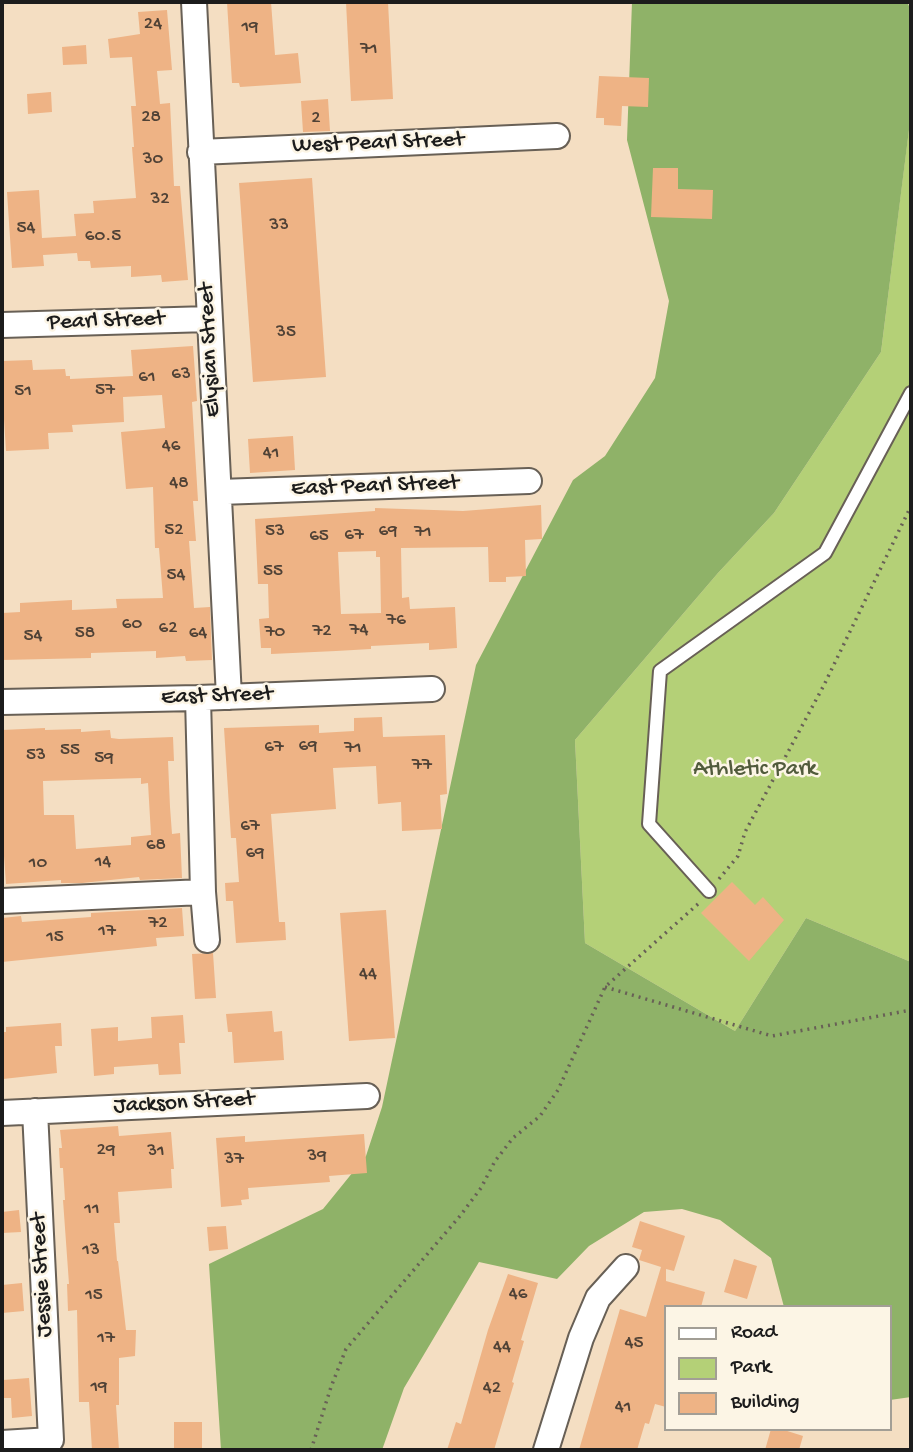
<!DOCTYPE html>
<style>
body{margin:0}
#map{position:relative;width:913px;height:1452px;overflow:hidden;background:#f4dec2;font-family:"Gochi Hand",sans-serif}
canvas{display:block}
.frame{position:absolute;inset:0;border:4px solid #1c1c1c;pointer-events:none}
.legend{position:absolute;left:664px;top:1305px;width:228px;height:126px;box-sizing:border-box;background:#fcf5e5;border:2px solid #a29e95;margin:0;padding:9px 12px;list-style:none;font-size:21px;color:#1c1c1c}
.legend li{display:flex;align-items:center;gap:14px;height:35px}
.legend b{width:35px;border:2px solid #a29e95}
</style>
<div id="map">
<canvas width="913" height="1452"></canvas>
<div class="frame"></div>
<ul class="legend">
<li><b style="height:9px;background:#fff"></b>Road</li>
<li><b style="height:19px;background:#b4d077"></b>Park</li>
<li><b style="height:19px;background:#eeb385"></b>Building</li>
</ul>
</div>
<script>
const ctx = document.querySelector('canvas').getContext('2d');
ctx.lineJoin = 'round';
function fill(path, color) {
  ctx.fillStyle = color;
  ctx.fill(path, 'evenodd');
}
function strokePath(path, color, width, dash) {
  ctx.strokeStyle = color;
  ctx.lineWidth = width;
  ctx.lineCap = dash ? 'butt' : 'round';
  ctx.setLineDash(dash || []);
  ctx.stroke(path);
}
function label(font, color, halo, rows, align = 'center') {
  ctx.font = font + ' "Gochi Hand",sans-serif';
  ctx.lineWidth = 5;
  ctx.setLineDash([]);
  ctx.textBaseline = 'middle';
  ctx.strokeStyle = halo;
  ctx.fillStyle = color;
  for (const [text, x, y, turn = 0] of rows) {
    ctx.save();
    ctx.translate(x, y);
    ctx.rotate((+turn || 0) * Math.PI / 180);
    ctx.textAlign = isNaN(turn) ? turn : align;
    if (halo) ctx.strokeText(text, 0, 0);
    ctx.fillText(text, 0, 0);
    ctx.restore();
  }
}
const green = new Path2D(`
 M911,113V962L806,918L735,1031L585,943L575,740L718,573L774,513L881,352Z`);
const forest = new Path2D(`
 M632,2H907L911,10V114L881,352L774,513L718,573L575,740L585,943L735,1031L806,918L911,962V1397L890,1400V1307H784L771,1258L720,1220L682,1209L644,1212L589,1246L557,1279L479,1262L404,1388L382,1450H221L209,1264L323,1209L366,1156L382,1107L476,665L573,480L605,456L655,378L669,301L627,140Z`);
const building = new Path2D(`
 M227,2H271L275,55L298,53L301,83L240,87L239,83H232Z
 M346,2H388L393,99L351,101Z
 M167,10L172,70L157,71L160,104L170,103L174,186H180L188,280L162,282L161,275L131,277V266L91,268L90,261H78L77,253L43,255L44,266L12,268L7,192L39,190L42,238L76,236L74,214L94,213L93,201L136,198L132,147H134L131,106H136L132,57L110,58L108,39L140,34L138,12Z
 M86,45L87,64L63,65L62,47Z
 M599,76L649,78L648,107L622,106L621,126L604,125V118H596Z
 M51,92L52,112L28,114L27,94Z
 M328,99L330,131L303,132L301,101Z
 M653,168H678V189L713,190L712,219L651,217Z
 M312,178L326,377L253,382L239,183Z
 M193,346L197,401L192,402L198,501H193L196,541H189L194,608L210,607L212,660L186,661L185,656L156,658V651L91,653V658L2,660V613L20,612V603L72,600V610L117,608L116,599L163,598L159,548H155L153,487L126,489L121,432L165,428L162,395L123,397L124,422L72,425L73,432L48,433L49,449L6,451L4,419H2V361L32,360L33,370L65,369L66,376H70V379L133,376L131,350Z
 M293,436L295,470L250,473L248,439Z
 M541,505L542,539L525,540L526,576L506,577V582H489L488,547L401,548L402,598L409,597L410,609L455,607L457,648L429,650V643L371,646V649L336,651L271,654V648H261L259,619L269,618L268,584H258L255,519L375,511V508L463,511ZM376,551V557H380L381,613L341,614L338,552Z
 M382,717L383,737L445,735L447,794L440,795L442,829L402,831L401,802L378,804L376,766L333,768L336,809L271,814L279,922H285L286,940L236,943L233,901H226L225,883L239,882L236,838H231L224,728L319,725V733L354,731V718Z
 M45,728V730L81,729V732L110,730L111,738L119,739L173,737L174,761H168L170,807L172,834L180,833L182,878L140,880L139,877L82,883H61V880L6,884L4,856H2V730ZM141,778V784L148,783L151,835L131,837V845L76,849L74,815H44L43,781Z
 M732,882L755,905L763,897L784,920L749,961L701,913Z
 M182,908L184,936L156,938L157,946L2,962V918L21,916L22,922L91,917V913Z
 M386,910L395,1038L349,1041L340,913Z
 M213,953L216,998L195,999L192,954Z
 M272,1011L274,1032L282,1031L284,1060L234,1063L232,1032H228L226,1014Z
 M183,1015L185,1043H179L181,1074L159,1075L158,1064L114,1067V1074L94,1076L91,1029L118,1027V1041L152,1038L151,1017Z
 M61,1023L62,1046H55L57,1073L3,1079L2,1032H6V1027Z
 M118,1126L119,1136L171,1132L174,1169H171L172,1188L118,1192L120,1223H114L117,1261H118L126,1330H136L135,1356L119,1358V1405H116L119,1450H92L89,1402H79L77,1310L68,1311L67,1284H69L63,1200H65L63,1168H60L59,1148H62L60,1130Z
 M364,1134L367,1173L329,1176L330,1182L248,1188L249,1199L241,1200L242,1205L221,1207L216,1138L245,1136V1142Z
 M19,1210L21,1232L2,1233V1212Z
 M640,1221L685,1236L674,1271L666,1269V1281L705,1292L701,1307H666V1407L655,1404L649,1424L645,1423L637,1450H579L620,1309L646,1317L661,1267L639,1260L642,1250L632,1247Z
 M226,1226L228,1249L209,1251L207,1227Z
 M734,1259L757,1266L747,1299L724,1292Z
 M508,1274L538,1283L521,1340L524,1341L512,1382L514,1383L494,1450H447L456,1422L461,1424L488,1330Z
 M22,1283L24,1311L2,1313V1285Z
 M29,1378L32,1416L12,1418L11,1398H4L3,1380Z
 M174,1422H202V1450H174Z
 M771,1429H781L803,1436L799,1450H765Z`);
const path = new Path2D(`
 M719,879L738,856L745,832L824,685L911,506
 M605,987L772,1036L911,1010
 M311,1450L331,1387L346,1349L460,1216L481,1188L495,1161L513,1138L540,1116L558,1090L605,987L698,904`);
const service = new Path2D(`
 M709,891L649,824L660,671L825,553L911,393`);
const minor = new Path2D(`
 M194,2L229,697
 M200,152L557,136
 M2,325L209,319
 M220,492L529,481
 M198,698L203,892L207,940
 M2,702L198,698L432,689
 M2,901L203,892
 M2,1113L367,1096
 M2,1443L51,1440L35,1111
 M546,1450L581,1338L598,1298L626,1267`);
const numberNames = [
 ["24",153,25],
 ["19",250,28],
 ["71",369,50],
 ["28",151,118],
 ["2",316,119],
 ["30",153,160],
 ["32",160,200],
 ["33",279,226],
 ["54",26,229],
 ["60.5",103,237],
 ["35",286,333],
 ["63",181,375],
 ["61",147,378],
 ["57",105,391],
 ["51",23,392],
 ["46",171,447],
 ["41",271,454],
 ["48",179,484],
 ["52",174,531],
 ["53",275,532],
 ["69",388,532],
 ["71",423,533],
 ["67",354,536],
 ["65",319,537],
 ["55",273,572],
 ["54",176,576],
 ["76",396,621],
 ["60",132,625],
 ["62",168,629],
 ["74",359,631],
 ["72",322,632],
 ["70",275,633],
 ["58",85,634],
 ["64",198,634],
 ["54",33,637],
 ["69",308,747],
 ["67",274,748],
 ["71",353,749],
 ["55",70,751],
 ["53",36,756],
 ["59",104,759],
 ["77",422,766],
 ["67",250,827],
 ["68",156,846],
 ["69",255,854],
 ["14",103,863],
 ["10",38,864],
 ["72",158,924],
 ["17",107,932],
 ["15",55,938],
 ["44",368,975],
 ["29",106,1151],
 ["31",156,1152],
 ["39",317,1157],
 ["37",234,1160],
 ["11",92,1210],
 ["13",91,1251],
 ["46",518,1295],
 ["15",94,1296],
 ["17",106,1339],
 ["45",634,1344],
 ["44",502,1348],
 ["19",99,1388],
 ["42",492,1389],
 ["41",623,1408]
];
const streetNames = [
 ["West Pearl Street",378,144,-2],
 ["Pearl Street",106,322,-2],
 ["Elysian Street",211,350,-93],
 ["East Pearl Street",375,487,-2],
 ["East Street",217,697,-2],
 ["Jackson Street",184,1104,-3],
 ["Jessie Street",43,1275,-93]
];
const parkNames = [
 ["Athletic Park",755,770]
];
fill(green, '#b4d077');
fill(forest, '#8fb268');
fill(building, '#eeb385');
strokePath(service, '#686056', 16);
strokePath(minor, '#686056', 28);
strokePath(path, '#686056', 3.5, [2, 5]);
strokePath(service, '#fff', 12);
strokePath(minor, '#fff', 24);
label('19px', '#504236', null, numberNames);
label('23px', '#1c1c1c', '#fcf5e5', streetNames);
label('23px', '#515b3c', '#fcf5e5', parkNames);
</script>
